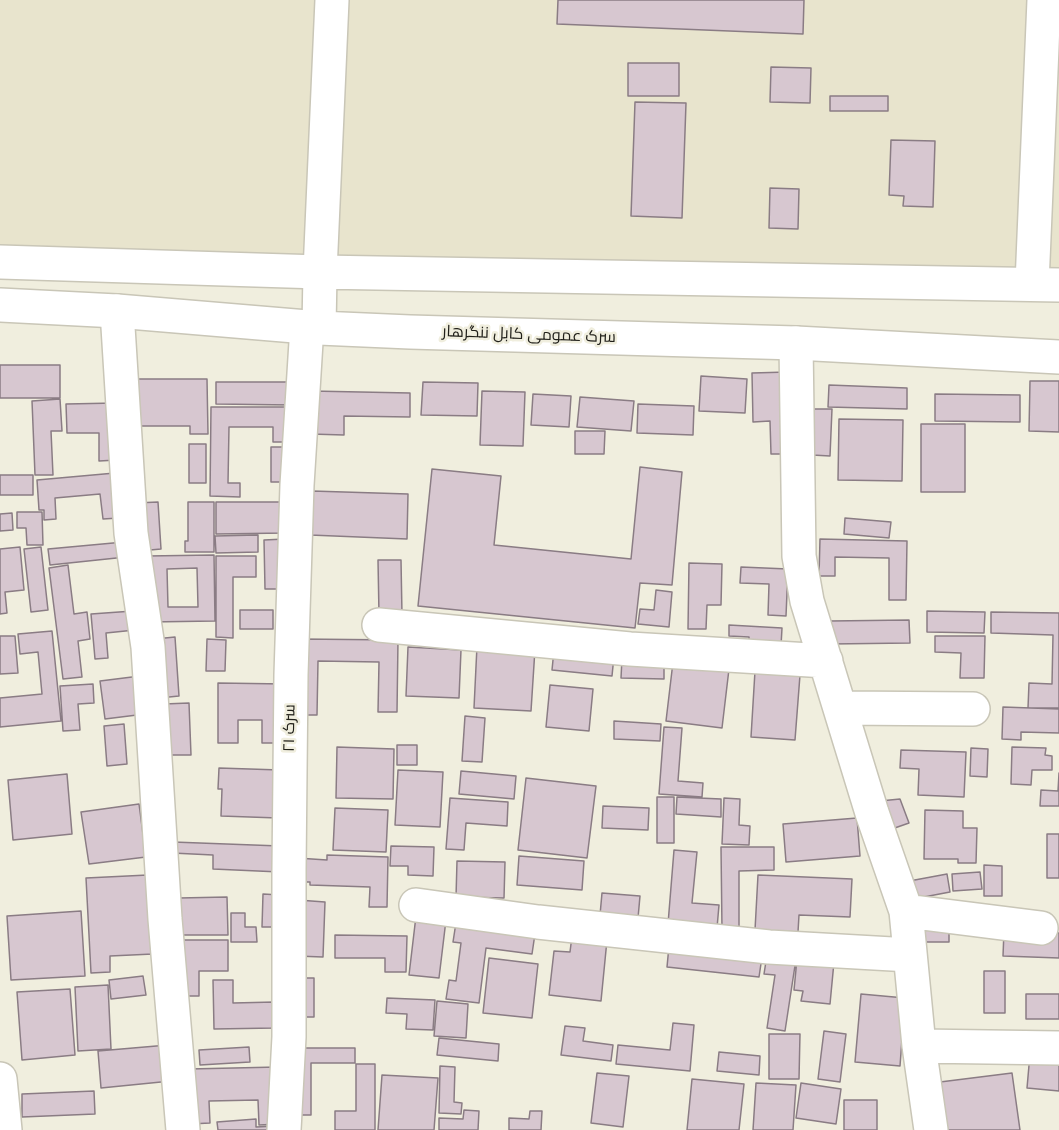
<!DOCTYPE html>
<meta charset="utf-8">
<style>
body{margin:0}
canvas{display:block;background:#f0eede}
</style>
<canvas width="1059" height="1130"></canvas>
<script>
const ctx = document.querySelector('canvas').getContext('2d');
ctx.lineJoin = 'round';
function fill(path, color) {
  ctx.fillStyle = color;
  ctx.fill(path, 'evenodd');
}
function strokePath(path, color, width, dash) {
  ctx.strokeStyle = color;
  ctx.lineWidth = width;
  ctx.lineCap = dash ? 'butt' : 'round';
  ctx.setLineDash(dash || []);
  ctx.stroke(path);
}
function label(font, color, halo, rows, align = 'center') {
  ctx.font = font + ' "Varela Round",Cairo,sans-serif';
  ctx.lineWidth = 5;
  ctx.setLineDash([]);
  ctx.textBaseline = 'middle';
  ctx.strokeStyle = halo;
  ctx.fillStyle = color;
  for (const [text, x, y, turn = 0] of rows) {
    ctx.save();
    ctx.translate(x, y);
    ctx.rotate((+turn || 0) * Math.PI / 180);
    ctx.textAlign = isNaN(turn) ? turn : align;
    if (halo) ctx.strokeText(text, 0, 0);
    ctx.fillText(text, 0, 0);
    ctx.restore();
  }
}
const built = new Path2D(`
 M0,0H1059V285L0,262Z`);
const building = new Path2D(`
 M558,0H804L803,34L557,24Z
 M628,63H679V96H628Z
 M771,67L811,68L810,103L770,102Z
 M830,96H888V111H830Z
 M635,102L686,103L682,218L631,216Z
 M891,140L935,141L933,207L903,206L904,196L889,195Z
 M770,188L799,189L798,229L769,228Z
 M0,365H60V398H0Z
 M788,372L789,454H771L770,421L753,422L752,373Z
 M701,376L747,379L745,413L699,411Z
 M132,379H207L208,434H190V426H132Z
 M1030,381H1059V432L1029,431Z
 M216,382H293L292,405L216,404Z
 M423,382L478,383L477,416L421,415Z
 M829,385L907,388V409L828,407Z
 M311,391L410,393V417L344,416V435L310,434Z
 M482,391L525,392L523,446L480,445Z
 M533,394L571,396L569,427L531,425Z
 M935,394L1020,395V422L935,421Z
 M580,397L634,401L631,431L577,427Z
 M60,399L62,431H51L53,475H35L32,401Z
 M116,403L117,460L99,461V433H67L66,404Z
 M638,404L694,406L693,435L637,433Z
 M211,407H290V442H273V427H229L228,483H240V497L210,496Z
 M813,409H832L830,456L812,455Z
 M839,419L903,420L902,481L838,480Z
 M921,424H965V492H921Z
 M575,431H605L604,454H575Z
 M189,444H206V483H189Z
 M271,447H290V482H271Z
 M640,467L682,472L672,585L640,583L635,628L418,606L432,469L501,476L494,545L631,559Z
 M115,473L119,518L103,519L100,494L55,498L56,519L44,520V510H39L37,480Z
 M0,475H33V495H0Z
 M312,491L408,494L407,539L310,535Z
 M158,502L161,549L139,551L136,503Z
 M188,502H214V552H185V541H188Z
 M216,502H284L285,533L216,534Z
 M17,512H42L43,545H27L26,528H17Z
 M12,513L13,530L0,531V514Z
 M845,518L891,522L889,538L844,534Z
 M258,535V552L216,553L215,536Z
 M285,539L286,589H265L264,540Z
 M820,539L907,541L906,600H889V558L835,557V576H819Z
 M124,542L126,557L50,565L48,549Z
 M20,547L24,590L5,592L7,613L0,614V549Z
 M41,547L48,610L31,612L24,549Z
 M214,555L215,621L149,622L147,556ZM197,568L198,607H168L167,569Z
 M216,556H256V577H233V638L216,637Z
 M378,560H401L402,615H379Z
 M689,563L722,564L721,605H707L706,629H688Z
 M68,565L74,614L87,612L90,639L78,641L82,677L63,679L49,568Z
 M741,567L788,569L786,616L768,615L769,584L740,583Z
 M656,590L672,592L669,627L638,624L640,609L654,610Z
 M240,610H273V629H240Z
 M133,611L135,630L106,633L108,658L95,659L91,614Z
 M927,611L985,612L984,633L927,632Z
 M991,612L1059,613V708H1028L1029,683L1052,684L1053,635L991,633Z
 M909,620L910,643L830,644V621Z
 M729,625L782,628L781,646L749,645V637L729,636Z
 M52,631L61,721L0,727V698L42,694L38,652L20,654L18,634Z
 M0,636H15L18,673L0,674Z
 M935,636H985L984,678H960L961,653L935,652Z
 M175,637L179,696L159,698L155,639Z
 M207,639L226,640L225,671H206Z
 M300,639L398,640L397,712H378L379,662L318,661L317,715H299Z
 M477,646L535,649L531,711L474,708Z
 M408,647L461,650L459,698L406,696Z
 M554,650L614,656L612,676L552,670Z
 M622,658L664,660V679L621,678Z
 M673,662L729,669L722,728L666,721Z
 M755,671L800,675L795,740L751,737Z
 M140,676L145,714L105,719L100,681Z
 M218,683L285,684V743H262V720H238V743H218Z
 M93,684L94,703L78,704L80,730L63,731L60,686Z
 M550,685L593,689L589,731L546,727Z
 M189,703L191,755H166L164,704Z
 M1003,707L1059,709V733L1021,732V740L1002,739Z
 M465,716L485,718L482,762L462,761Z
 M614,721L661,724L660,741L614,739Z
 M124,724L127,764L107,766L104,726Z
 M664,727L682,728L678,781L703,783L702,797L659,794Z
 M397,745H417V765H397Z
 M337,747L394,749L393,799L336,798Z
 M1012,747L1046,748L1045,755L1052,756V770H1032L1031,785L1011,784Z
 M971,748L988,749L987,777L970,776Z
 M901,750L966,752L964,797L918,795L919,769L900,768Z
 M219,768L280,770L278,818L221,816L222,789H218Z
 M398,770L443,772L440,827L395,825Z
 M461,771L516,776L514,799L459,794Z
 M1059,773V806H1040L1041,790L1058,791Z
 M67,774L72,834L13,840L8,780Z
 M526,778L596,786L587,858L518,850Z
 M657,797H674V843H657Z
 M677,797L721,799V817L676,814Z
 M450,798L508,802L507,826L466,823L464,850L446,849Z
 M724,798L740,799L739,825L750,826L749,845L722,844Z
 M900,799L909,823L889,830L880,801Z
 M139,804L146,857L89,864L81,812Z
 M603,806L649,808L648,830L602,828Z
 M335,808L388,810L386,852L333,850Z
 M925,810L963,811V828H977L976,863H958V859H924Z
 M857,818L860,856L786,862L783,824Z
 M1047,834H1059V878H1047Z
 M173,842L280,846V872L213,869V855L172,853Z
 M391,846L434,847L433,876L408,875V866H390Z
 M721,847H774V870L739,871V930H722Z
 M674,850L697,852L692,903L719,905L717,928L668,924Z
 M327,855L388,857L387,907H369L370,887L310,885V882H296L297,858L327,860Z
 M519,856L584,861L582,890L517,885Z
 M457,861L505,862L504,898L456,897Z
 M984,865L1002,866V896H984Z
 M980,872L982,889L953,891L952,874Z
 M947,874L950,892L908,900L904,882Z
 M148,875L153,954L110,956V972L91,973L86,878Z
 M758,875L852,879L850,917L799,915L798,932L755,930Z
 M602,893L640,896L638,918L600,915Z
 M263,894L280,895V927H262Z
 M227,897L228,935H180L179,898Z
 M298,900L325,902L323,957L296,956Z
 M81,911L85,976L11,980L7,916Z
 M231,913H245V927H256L257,942H231Z
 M416,916L446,920L439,978L409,975Z
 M457,916L536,927L532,954L486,948L479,1003L446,999L449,980L456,981L461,943L453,942Z
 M921,924H949V942H920Z
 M1004,931L1059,933V958L1003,956Z
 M335,935L407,936L406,972H385V958H335Z
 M572,936L607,940L601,1001L549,995L554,951L570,952Z
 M179,940H228V971H199V996H179Z
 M669,946L762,957L759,977L667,967Z
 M767,955L796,959L785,1031L767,1028L775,975L764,974Z
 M489,958L538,964L532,1018L483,1013Z
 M797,959L834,962L830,1004L801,1001L803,991L794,990Z
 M984,971H1005V1013H984Z
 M143,976L146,995L111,999L109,980Z
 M294,978H314V1017H294Z
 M213,980H233V1003L275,1002V1028L214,1029Z
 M108,985L111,1049L78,1051L75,987Z
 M70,989L75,1055L22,1060L17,992Z
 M861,994L905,998L900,1066L855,1062Z
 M1026,994H1059V1019H1026Z
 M387,998L435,1000L433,1030L406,1029L407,1014L386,1013Z
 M437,1001L468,1004L466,1038L434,1036Z
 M673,1023L694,1025L690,1071L616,1064L618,1045L670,1050Z
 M565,1026L585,1028L583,1041L613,1045L611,1061L561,1055Z
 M824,1031L846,1034L840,1082L818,1079Z
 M769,1034H800L799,1079H769Z
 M439,1038L499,1044L498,1061L437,1055Z
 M168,1045L171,1081L101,1088L98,1051Z
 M249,1047L250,1062L200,1065L199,1050Z
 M295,1048H355V1063H311V1115H295Z
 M719,1052L760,1056L759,1075L717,1071Z
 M1030,1054L1059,1056V1091L1027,1088Z
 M356,1064H375V1130H335V1111H356Z
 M440,1066L455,1067L454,1102L462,1103L461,1114L439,1113Z
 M278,1067L279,1124L259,1125L258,1100L209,1101L210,1123L190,1124L189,1069Z
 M597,1073L629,1076L623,1127L591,1123Z
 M1012,1073L1020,1130H946L940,1082Z
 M382,1075L438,1078L434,1130H378Z
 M692,1079L744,1084L739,1130H687Z
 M756,1083L796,1085L793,1130H753Z
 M801,1083L841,1089L836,1124L796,1118Z
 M94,1091L95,1114L22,1117V1094Z
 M844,1100H877V1130H844Z
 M464,1110L479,1111L478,1130H439V1118L463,1119Z
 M530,1111H542L541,1130H509V1118L529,1119Z
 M256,1119V1127L276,1126V1130H218L217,1122Z`);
const minor = new Path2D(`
 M320,272L332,0
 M1032,284L1044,0
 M117,311L131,533L148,647L165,919L183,1130
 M796,343L799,556L807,601L872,813L906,911L919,1046L931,1130
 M379,625L630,649L826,661
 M840,708L973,709
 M416,905L538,922L769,947L910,955
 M906,911L1041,928
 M919,1046L1059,1048
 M0,1079L5,1130
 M284,1130L289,1037V870L291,675L297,485L307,326`);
const highway = new Path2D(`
 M0,262L320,272L1059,285
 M0,305L117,311L319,328L410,332L796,343L1059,357
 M319,328L320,272`);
const streetNames = [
 ["سرک عمومی کابل ننگرهار",529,335,2],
 ["سرک ۲۱",290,728,-89]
];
fill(built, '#e8e4cd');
fill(building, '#d7c7d0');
strokePath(building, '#8a7c84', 1.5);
strokePath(minor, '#c9c6b7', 36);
strokePath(highway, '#c9c6b7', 36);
strokePath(minor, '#fff', 33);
strokePath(highway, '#fff', 33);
label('16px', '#21201a', '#f0eede', streetNames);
</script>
